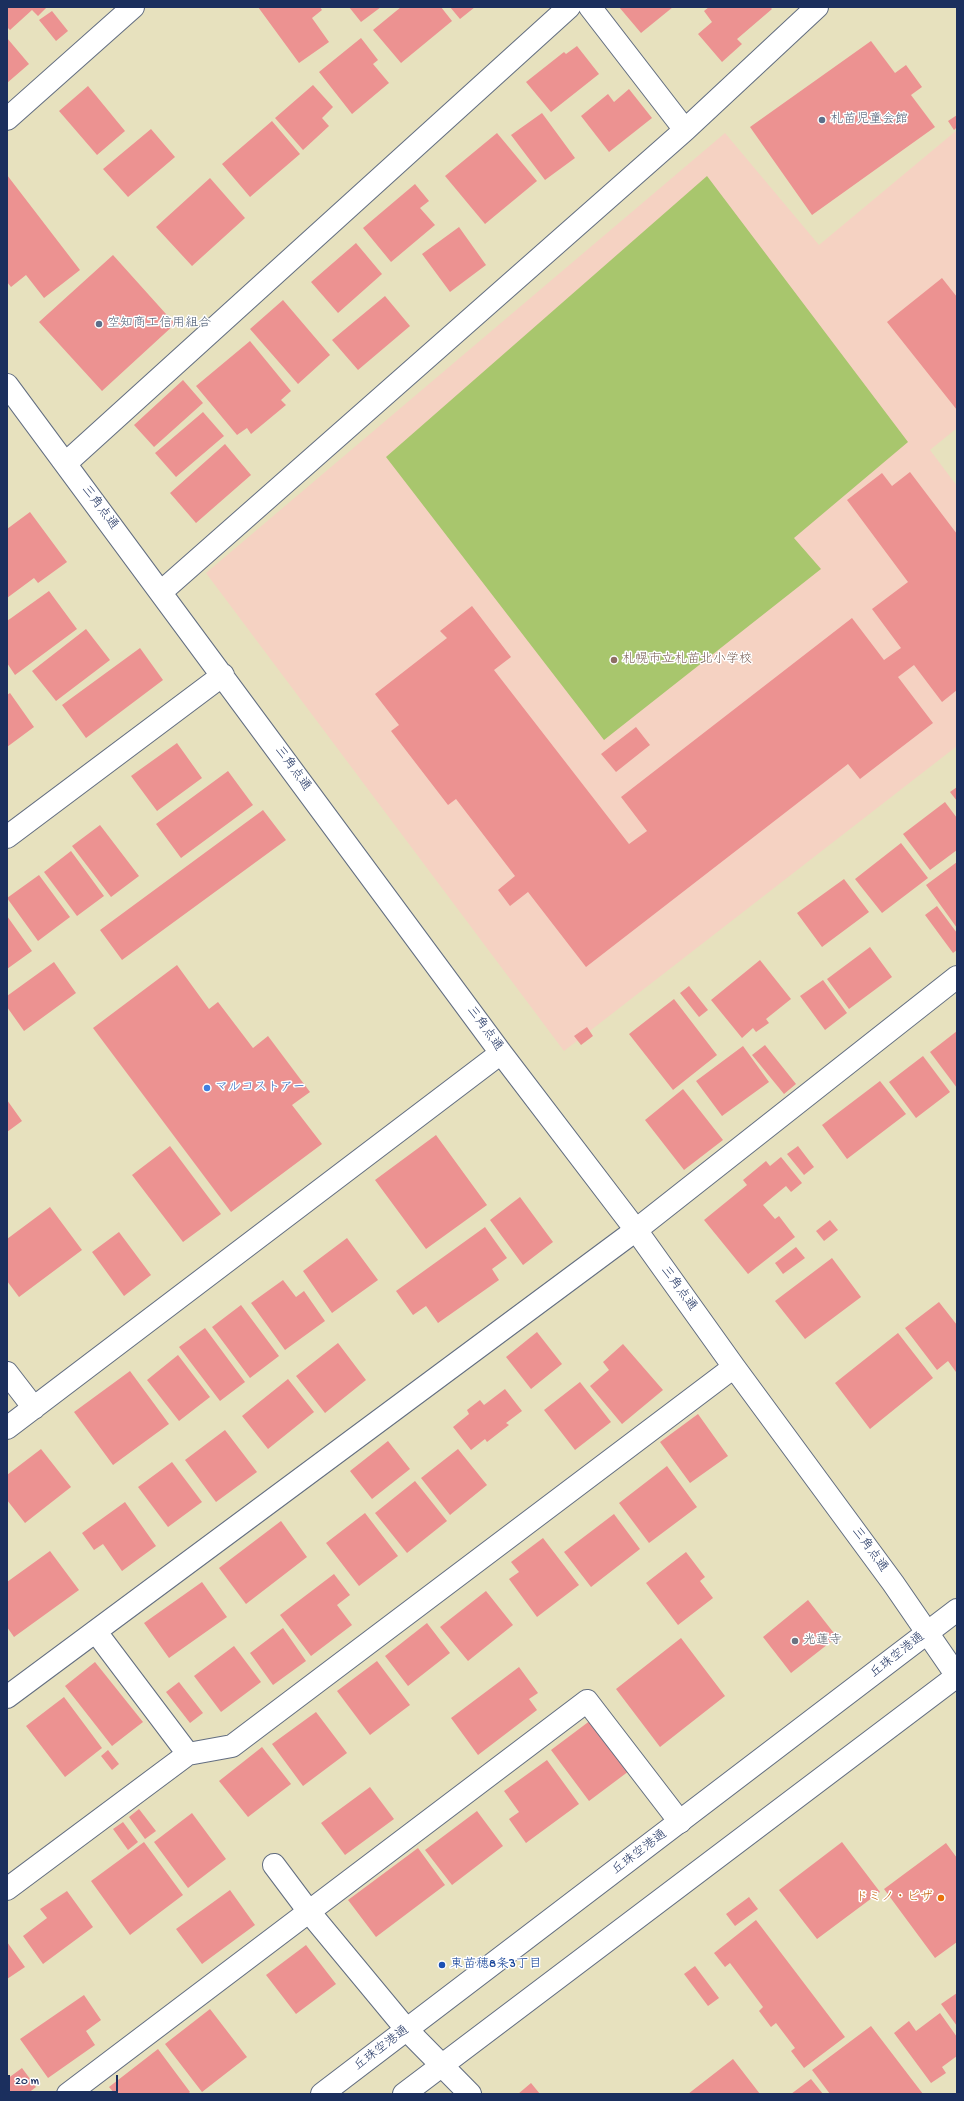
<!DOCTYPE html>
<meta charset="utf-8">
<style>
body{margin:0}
#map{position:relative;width:964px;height:2101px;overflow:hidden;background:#e7e1be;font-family:"Gochi Hand",sans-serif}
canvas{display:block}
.frame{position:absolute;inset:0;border:8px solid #1b2f5e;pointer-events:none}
.scale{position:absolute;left:8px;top:2075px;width:110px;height:18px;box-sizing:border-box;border:2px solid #1b2f5e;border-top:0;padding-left:5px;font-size:12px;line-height:14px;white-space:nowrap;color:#1b2f5e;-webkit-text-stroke:3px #fff;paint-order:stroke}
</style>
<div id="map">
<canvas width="964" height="2101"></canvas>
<div class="frame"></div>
<div class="scale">20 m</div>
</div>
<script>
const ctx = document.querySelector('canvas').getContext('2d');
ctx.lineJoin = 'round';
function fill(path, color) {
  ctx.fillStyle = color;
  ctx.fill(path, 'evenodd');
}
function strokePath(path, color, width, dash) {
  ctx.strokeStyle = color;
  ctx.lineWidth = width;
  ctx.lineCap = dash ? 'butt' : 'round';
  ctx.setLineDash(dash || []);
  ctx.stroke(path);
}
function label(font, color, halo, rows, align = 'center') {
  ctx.font = font + ' "Gochi Hand","Klee One",sans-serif';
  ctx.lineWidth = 3;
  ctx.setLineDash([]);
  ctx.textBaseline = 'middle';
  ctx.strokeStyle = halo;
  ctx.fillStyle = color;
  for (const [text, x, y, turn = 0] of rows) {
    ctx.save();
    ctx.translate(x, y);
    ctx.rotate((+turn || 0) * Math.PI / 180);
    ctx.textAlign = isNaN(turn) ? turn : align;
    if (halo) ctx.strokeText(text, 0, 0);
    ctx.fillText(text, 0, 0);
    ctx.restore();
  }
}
const built = new Path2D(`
 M957,130V428L930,450L957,486V746L564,1051L206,573L725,133L819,245Z`);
const green = new Path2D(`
 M707,176L908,442L794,538L821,569L604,740L386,457Z`);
const building = new Path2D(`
 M7,7H47L38,16L32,10L10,30L7,27Z
 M258,7H320L322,10L312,18L329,42L299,63Z
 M349,7H381L361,22Z
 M401,7H441L452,21L401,63L373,30Z
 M450,7H475L460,19Z
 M619,7H673L641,33Z
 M709,7H770L772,9L737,39L742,44L722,62L698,34L712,22L704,11Z
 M52,11L68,31L56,41L39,20Z
 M7,38L29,64L7,83Z
 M361,38L378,60L373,64L389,83L352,114L319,72Z
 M871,41L895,73L906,65L922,87L911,95L935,127L812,215L750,127Z
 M577,46L599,74L551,112L526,82L564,52L566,54Z
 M313,85L333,107L322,118L329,126L303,150L275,118Z
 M88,86L125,131L97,155L59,111Z
 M629,89L652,118L609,152L581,116L608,94L614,102Z
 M542,113L575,158L545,180L511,135Z
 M957,115V127L954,130L948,121Z
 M272,121L300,154L250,197L222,164Z
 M151,129L175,157L128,197L103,169Z
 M497,133L537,181L485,224L445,176Z
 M7,175L80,270L44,298L26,275L11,287L7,282Z
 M210,178L245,218L192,266L156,227Z
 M415,184L429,201L420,208L435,225L391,262L363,228Z
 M459,227L486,265L450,292L422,254Z
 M356,243L382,274L338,313L311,282Z
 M113,255L175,324L102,391L39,322Z
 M942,278L957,297V410L887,322Z
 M385,296L410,326L358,370L332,340Z
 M283,300L330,355L298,384L250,329Z
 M250,341L291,391L281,400L286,405L251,434L247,428L237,435L196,386Z
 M183,380L203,403L154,447L134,425Z
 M203,412L224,436L176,477L155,453Z
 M225,444L251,475L196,523L170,493Z
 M910,472L957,534V690L942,702L914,665L898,677L933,723L860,779L848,764L586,967L528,892L510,906L498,890L515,876L456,799L448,805L391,731L399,725L375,694L447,638L440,631L472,606L511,657L494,670L629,844L647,831L621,797L852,618L884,660L901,648L872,609L908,582L847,500L882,473L892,486Z
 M30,512L67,562L38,583L34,578L7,598V529Z
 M49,591L77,629L15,675L7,663V621Z
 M86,629L110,660L56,701L32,671Z
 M140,648L163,680L86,738L62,705Z
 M10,693L34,727L7,747V695Z
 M636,727L650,745L616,772L601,754Z
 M177,743L202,778L157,811L131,776Z
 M228,771L253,805L181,858L156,824Z
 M957,787V801L950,792Z
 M945,802L957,818V850L930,870L903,834Z
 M263,810L286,840L122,960L100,930Z
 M100,825L139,876L111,897L72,846Z
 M901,843L928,878L882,913L855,879Z
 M71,851L104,896L77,916L44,872Z
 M957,862V928L926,885Z
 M39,875L70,917L38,941L7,898Z
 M844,879L869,912L822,947L797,913Z
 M937,906L957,933V950L953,953L925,915Z
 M7,916L32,951L7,969Z
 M870,947L892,977L849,1009L827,979Z
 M760,960L791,999L766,1019L769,1023L756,1032L753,1028L742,1038L711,1000Z
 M54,962L76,993L24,1031L7,1007V996Z
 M177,965L209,1009L218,1002L253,1048L268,1036L310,1092L292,1105L322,1144L231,1212L93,1028Z
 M823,980L847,1013L825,1030L800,996Z
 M689,986L708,1010L699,1017L680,993Z
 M674,999L717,1055L673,1090L629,1034Z
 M587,1027L593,1036L581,1045L574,1036Z
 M957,1031V1088L930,1052Z
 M765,1045L796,1084L784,1094L752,1055Z
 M743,1046L769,1082L722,1116L696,1081Z
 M923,1056L950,1092L916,1118L889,1082Z
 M880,1081L906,1114L847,1159L822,1125Z
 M683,1089L723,1140L684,1170L645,1120Z
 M7,1100L22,1121L7,1132Z
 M436,1135L487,1205L426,1249L375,1180Z
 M170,1146L221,1214L183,1242L132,1175Z
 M798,1146L814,1167L804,1175L787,1154Z
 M781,1157L802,1183L791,1192L786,1186L763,1205L775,1219L779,1216L795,1237L748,1274L704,1220L747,1185L743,1180L766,1161L770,1166Z
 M520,1197L553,1242L523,1265L490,1220Z
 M50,1207L82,1250L19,1297L7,1281V1239Z
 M830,1220L838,1230L824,1241L816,1231Z
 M485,1227L507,1258L492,1269L499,1280L438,1323L426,1306L413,1315L396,1291Z
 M119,1232L151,1275L124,1296L92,1252Z
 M347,1238L378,1280L332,1313L303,1271Z
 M796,1247L805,1258L783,1274L775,1263Z
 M832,1258L861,1297L805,1339L775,1301Z
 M283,1280L296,1297L304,1291L325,1321L285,1350L251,1303Z
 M939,1302L957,1325L956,1372L948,1361L937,1370L905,1328Z
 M241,1305L279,1356L250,1378L212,1327Z
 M205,1328L245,1382L220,1401L179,1347Z
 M537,1332L562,1364L531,1389L506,1357Z
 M898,1333L933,1378L870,1429L835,1383Z
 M338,1343L366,1380L325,1413L296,1376Z
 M623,1344L663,1390L622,1424L590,1386L609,1370L603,1362Z
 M178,1355L210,1397L179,1421L147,1380Z
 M130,1371L169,1424L113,1465L74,1412Z
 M288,1379L314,1412L268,1449L242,1416Z
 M580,1382L611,1422L575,1450L544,1410Z
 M505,1389L522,1411L506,1423L509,1425L487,1442L485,1439L471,1450L453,1427L469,1414L467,1410L480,1400L484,1405Z
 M698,1414L728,1456L690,1483L660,1442Z
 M225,1430L257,1472L216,1502L185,1460Z
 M388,1441L410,1469L372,1499L350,1471Z
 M41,1449L71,1487L25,1523L7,1500V1475Z
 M458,1449L487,1485L450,1515L421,1478Z
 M172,1462L202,1502L168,1527L138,1487Z
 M667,1466L697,1507L649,1543L619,1503Z
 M415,1481L447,1521L407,1553L375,1513Z
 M125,1502L156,1546L122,1571L103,1544L94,1550L82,1533Z
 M365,1513L398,1556L359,1586L326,1543Z
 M614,1514L640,1549L591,1587L564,1552Z
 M281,1521L307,1557L246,1604L219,1568Z
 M543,1538L579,1585L537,1617L509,1579L519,1572L511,1562Z
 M50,1551L79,1590L14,1637L7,1627V1582Z
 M686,1552L705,1577L700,1581L713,1598L678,1625L646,1583Z
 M334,1574L350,1595L337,1605L352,1625L311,1656L280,1615Z
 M202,1582L227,1617L169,1658L144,1623Z
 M486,1591L513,1625L468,1661L440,1627Z
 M808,1600L837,1637L791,1673L763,1637Z
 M427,1623L450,1653L408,1686L385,1656Z
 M283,1628L306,1661L273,1685L250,1653Z
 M681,1638L725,1696L660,1747L616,1689Z
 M234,1646L261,1682L221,1712L194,1676Z
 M377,1661L410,1705L370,1735L337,1691Z
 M95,1662L143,1722L112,1746L65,1686Z
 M519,1667L538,1693L529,1699L537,1710L478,1755L451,1718Z
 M179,1682L203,1713L190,1723L166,1692Z
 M64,1697L102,1748L65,1777L26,1726Z
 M316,1712L347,1753L303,1786L272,1744Z
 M595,1717L633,1768L589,1801L551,1750Z
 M262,1747L291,1784L248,1817L219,1781Z
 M108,1750L119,1764L112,1770L101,1756Z
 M547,1760L579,1804L526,1843L509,1819L519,1812L504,1791Z
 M370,1787L394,1819L345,1855L321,1823Z
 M139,1809L156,1831L145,1839L129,1817Z
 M477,1811L503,1846L452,1885L425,1850Z
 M192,1813L226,1859L188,1888L154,1842Z
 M123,1822L138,1842L128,1850L113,1829Z
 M144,1842L183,1895L130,1935L91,1881Z
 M842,1842L880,1892L817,1939L779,1890Z
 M946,1843L957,1858V1942L935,1958L884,1889Z
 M418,1848L445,1885L376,1937L348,1900Z
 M230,1890L255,1925L202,1964L176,1929Z
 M67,1891L93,1927L43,1964L23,1936L47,1918L40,1909Z
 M749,1897L758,1909L735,1926L726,1914Z
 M756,1920L845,2037L804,2068L791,2051L795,2048L776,2023L771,2027L759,2011L763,2007L730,1963L725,1967L714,1953Z
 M7,1942L25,1967L7,1979Z
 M306,1945L336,1984L296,2014L266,1975Z
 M695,1966L719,1998L708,2006L684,1974Z
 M957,1993V2026L941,2004Z
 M84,1995L101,2020L86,2031L95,2045L48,2078L20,2039Z
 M210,2009L247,2057L202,2092L165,2044Z
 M940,2013L957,2037V2056L942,2067L946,2073L931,2083L894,2033L909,2021L916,2031Z
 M871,2026L923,2094H830L812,2070Z
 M158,2049L190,2092L188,2094H115L109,2087Z
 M733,2059L760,2094H688Z
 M22,2068L36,2087L27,2094H7V2079Z
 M811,2079L823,2094H791Z
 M531,2083L540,2094H518Z`);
const minor = new Path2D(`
 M590,7L685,130
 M7,119L133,7
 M7,385L501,1053L636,1230L734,1367L893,1583L957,1676
 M66,463L569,7
 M161,592L685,130L817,7
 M7,837L223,675
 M7,1373L34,1408
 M7,1428L501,1053
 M96,1632L188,1754
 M7,1697L636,1230L957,977
 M274,1865L310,1913L407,2030L470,2094
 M7,1889L188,1754L232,1746L734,1367
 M68,2094L587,1701L680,1822`);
const major = new Path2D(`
 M322,2094L957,1610
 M404,2094L957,1676`);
const markers = [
 [822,120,4,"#5c6f8a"],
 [99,324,4,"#5c6f8a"],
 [614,660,4,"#8d6e63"],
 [207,1088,4,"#3f7fe0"],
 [795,1641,4,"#6b7280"],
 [941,1898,4,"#e8710a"],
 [442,1965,4,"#1a4fb4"]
];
const serviceNames = [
 ["札苗児童会館",830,120],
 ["空知商工信用組合",107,324]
];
const streetNames = [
 ["三角点通",99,508,53],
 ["三角点通",292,769,54],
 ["三角点通",484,1029,54],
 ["三角点通",678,1289,54],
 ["三角点通",869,1550,54],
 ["丘珠空港通",898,1656,-38],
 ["丘珠空港通",640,1853,-37],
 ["丘珠空港通",382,2049,-37]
];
const educationNames = [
 ["札幌市立札苗北小学校",622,660]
];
const shopNames = [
 ["マルコストアー",215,1088]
];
const worshipNames = [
 ["光蓮寺",803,1641]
];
const foodNames = [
 ["ドミノ・ピザ",933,1898]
];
const transitNames = [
 ["東苗穂8条3丁目",450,1965]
];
fill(built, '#f5d2c2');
fill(green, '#a8c66d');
fill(building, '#ec9291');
strokePath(minor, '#626d80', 24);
strokePath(major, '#626d80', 24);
strokePath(minor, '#fff', 22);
strokePath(major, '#fff', 22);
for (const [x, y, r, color] of markers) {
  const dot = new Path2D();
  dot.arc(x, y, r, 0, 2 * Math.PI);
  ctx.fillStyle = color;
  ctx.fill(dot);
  strokePath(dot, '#fff', 1.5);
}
label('13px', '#4e5e75', '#fff', serviceNames, 'left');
label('13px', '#1b2f5e', '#fff', streetNames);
label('13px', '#785e54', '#fff', educationNames, 'left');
label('13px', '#366cbe', '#fff', shopNames, 'left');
label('13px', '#5b616d', '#fff', worshipNames, 'left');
label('13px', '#c56008', '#fff', foodNames, 'right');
label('13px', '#164399', '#fff', transitNames, 'left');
</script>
